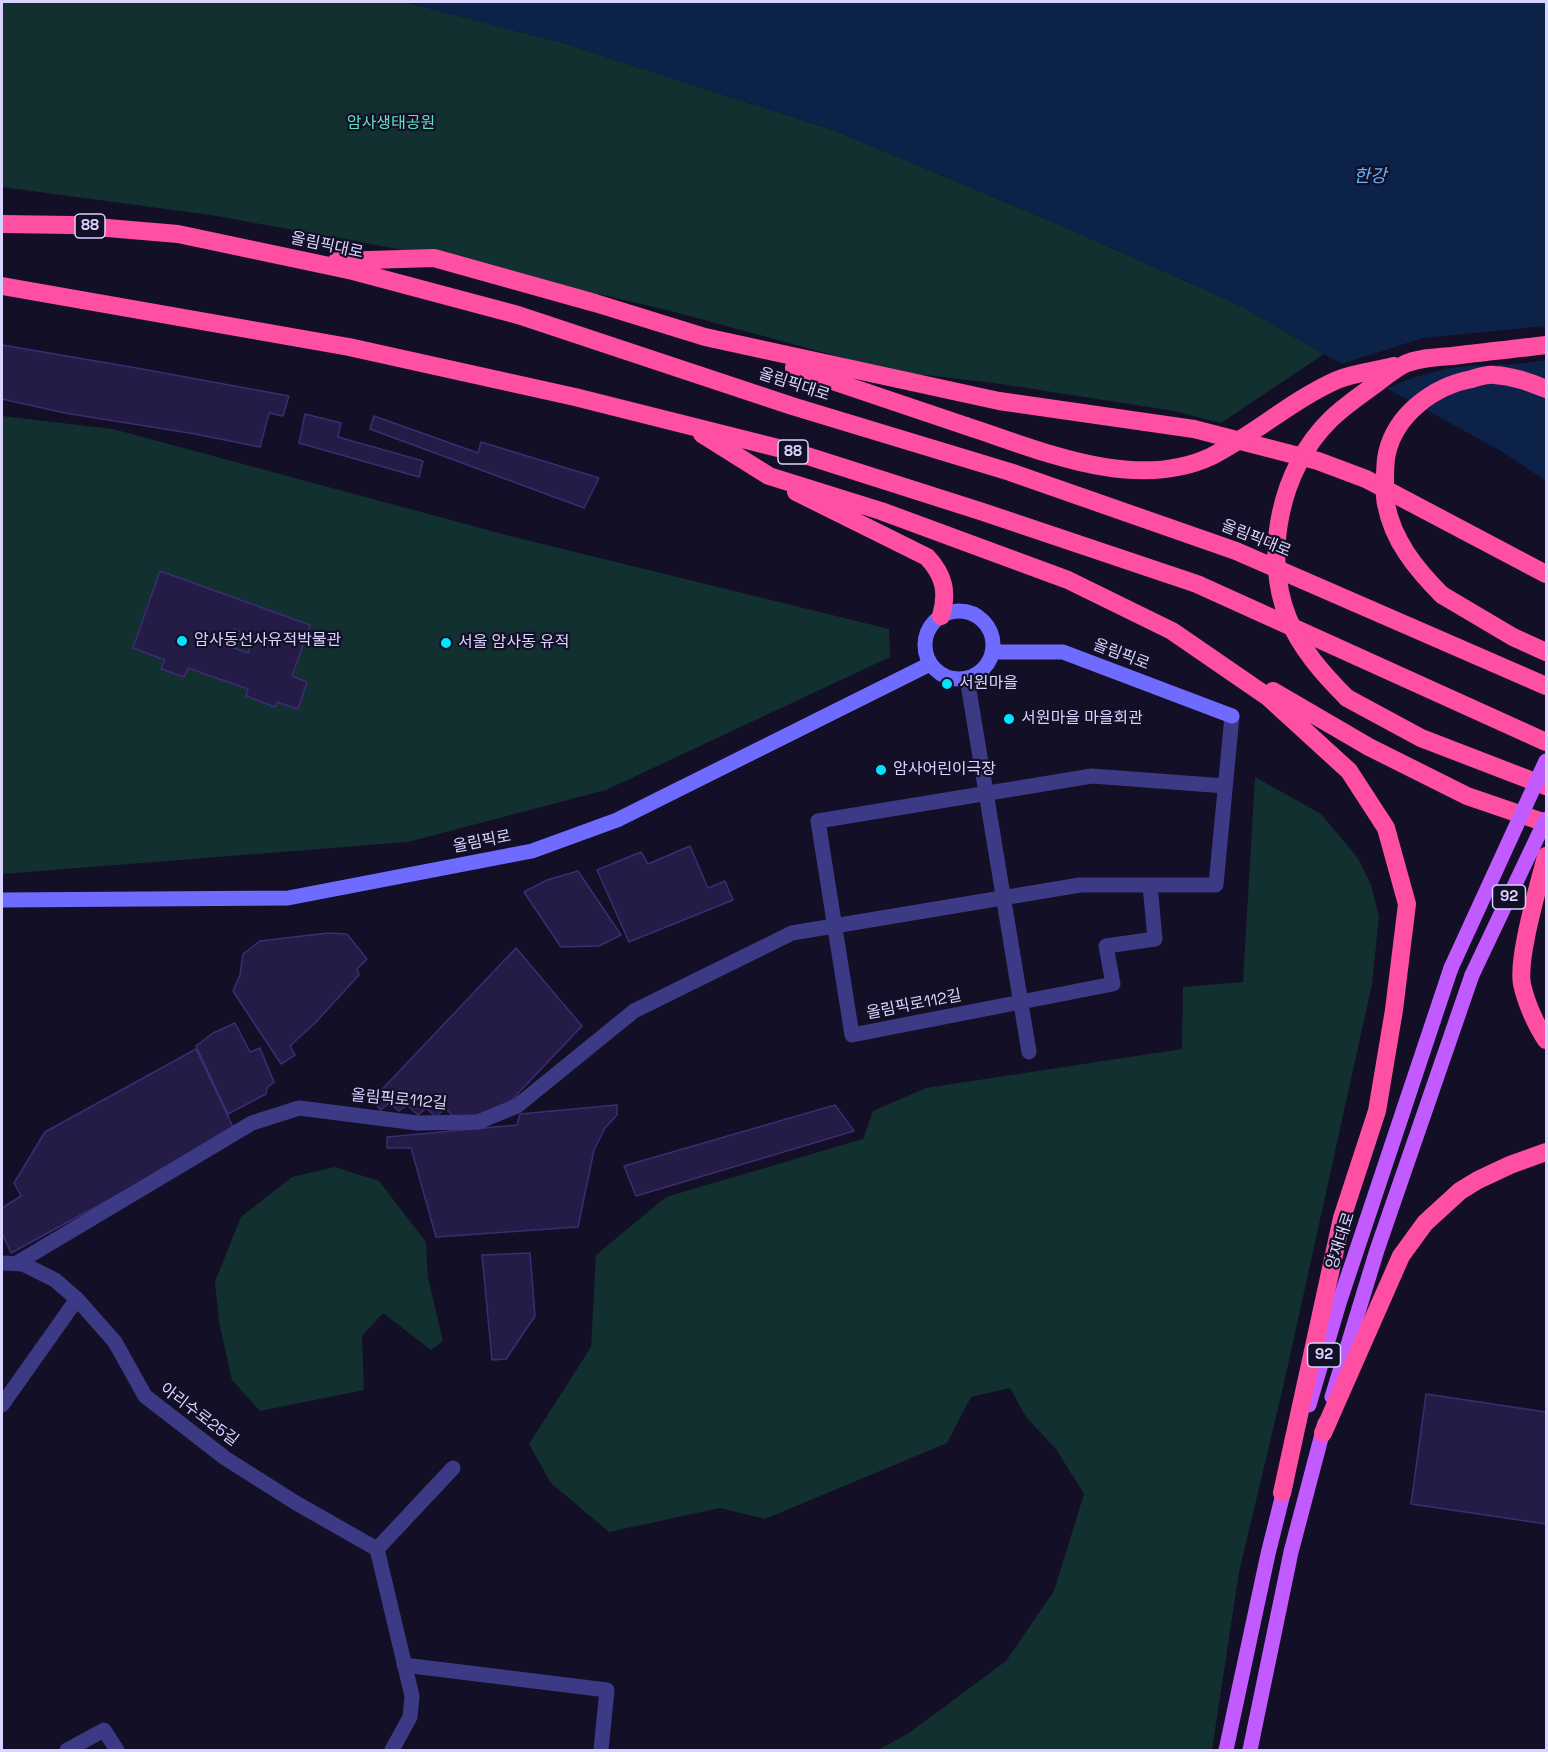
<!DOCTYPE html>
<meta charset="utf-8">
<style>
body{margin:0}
#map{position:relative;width:1548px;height:1752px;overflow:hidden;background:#130f26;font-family:"Space Grotesk",sans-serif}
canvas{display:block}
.frame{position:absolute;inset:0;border:3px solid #d9d4ff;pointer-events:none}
</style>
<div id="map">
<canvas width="1548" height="1752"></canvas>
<div class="frame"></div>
</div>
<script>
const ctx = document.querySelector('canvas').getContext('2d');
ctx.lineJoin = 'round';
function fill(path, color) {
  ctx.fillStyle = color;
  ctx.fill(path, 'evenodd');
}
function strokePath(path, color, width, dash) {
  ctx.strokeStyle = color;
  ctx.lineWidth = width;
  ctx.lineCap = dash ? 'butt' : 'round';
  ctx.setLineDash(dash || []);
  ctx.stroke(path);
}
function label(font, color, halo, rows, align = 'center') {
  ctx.font = font + ' "Space Grotesk","Noto Sans KR",sans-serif';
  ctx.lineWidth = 4.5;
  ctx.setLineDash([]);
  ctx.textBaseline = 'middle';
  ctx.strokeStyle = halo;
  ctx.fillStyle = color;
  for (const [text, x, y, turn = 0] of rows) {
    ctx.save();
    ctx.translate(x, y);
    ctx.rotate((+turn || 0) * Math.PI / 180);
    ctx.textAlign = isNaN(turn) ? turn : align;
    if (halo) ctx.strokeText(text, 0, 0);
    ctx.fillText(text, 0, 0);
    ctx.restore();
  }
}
const green = new Path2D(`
 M2,2H405L563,43L836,131L1067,228L1241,306L1324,354L1221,423L1174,411L1001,384L892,371L671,311L436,256L211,215L2,187Z
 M2,416L113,429L510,536L889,629L890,657L606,790L408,842L2,874Z
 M1255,777L1321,814L1357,857L1371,885L1379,917L1372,984L1284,1383L1239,1572L1212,1750H878L909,1733L1006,1661L1054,1591L1084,1494L1056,1449L1026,1417L1010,1388L971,1397L947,1443L765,1519L720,1508L609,1532L551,1483L529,1444L591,1347L596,1255L666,1197L863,1139L873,1111L926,1088L1182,1049L1183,987L1243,982Z
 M335,1167L379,1181L426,1242L428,1278L443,1341L431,1350L383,1313L362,1336L364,1390L260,1411L232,1380L219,1322L215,1282L241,1217L292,1177Z`);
const water = new Path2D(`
 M405,2H1546V481L1501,451L1324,354L1241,306L1067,228L836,131L563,43Z`);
const pier = new Path2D(`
 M1546,326V360L1518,364L1465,366L1445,369L1412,378L1383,390L1338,365L1423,338Z`);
const building = new Path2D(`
 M2,345L131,367L289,396L283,416L269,413L260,447L195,434L65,413L2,399Z
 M305,414L341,423L338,437L423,461L419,477L299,443Z
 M374,416L478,453L481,442L599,478L584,508L370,429Z
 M160,571L310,625L292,676L307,682L298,709L277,702L275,707L246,696L248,689L188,668L184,677L161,669L165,660L133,648ZM234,629L254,636L248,653L228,646Z
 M690,846L708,888L725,881L733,900L629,942L597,870L641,852L648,864Z
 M578,871L621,935L599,946L561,947L524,892L547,880Z
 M328,933L347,934L367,959L357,969L359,975L316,1022L290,1046L295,1055L281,1064L233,991L240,975L243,954L260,941Z
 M516,948L582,1026L505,1107L495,1113L455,1118L445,1108L436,1117L426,1108L418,1115L407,1105L399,1111L389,1103L381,1110L372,1100Z
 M235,1023L250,1052L260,1048L274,1082L267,1088L266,1094L228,1114L196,1046L213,1033Z
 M196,1049L235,1131L11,1253L2,1233V1208L21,1196L14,1183L45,1132Z
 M617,1105V1115L605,1128L594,1150L578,1227L436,1237L411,1148H387V1137L517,1125L520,1114Z
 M835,1105L854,1131L636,1196L624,1166Z
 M530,1253L535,1316L506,1359L492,1360L482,1255Z
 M1426,1394L1546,1412V1524L1411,1504Z`);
const street = new Path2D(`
 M967,678L1029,1052
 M1150,885L1155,939L1106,946L1113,984L852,1035L818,821L1092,776L1225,786
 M2,1263L23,1264L55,1280L77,1299L115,1342L145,1396L225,1458L296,1503L377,1549
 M17,1263L252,1123L299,1108L417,1123L478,1122L517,1106L634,1011L792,933L1080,885H1216L1232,716
 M2,1405L77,1299
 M404,1665L607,1690L601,1750
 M67,1750L104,1730L117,1750
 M392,1750L410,1717L412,1696L377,1549L453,1468`);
const secondary = new Path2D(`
 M925 645a34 34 0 1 1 68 0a34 34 0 1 1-68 0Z
 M992,652H1063L1232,716
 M2,900L288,898L532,851L617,820L930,664`);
const primary = new Path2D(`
 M1332,1397L1377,1250L1472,975
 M1309,1405L1340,1300L1451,968
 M1226,1750L1268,1554L1286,1482
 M1250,1750L1291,1552L1325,1423`);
const highway = new Path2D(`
 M2,224L72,225L178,234L353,271L518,315L792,406L1010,472L1236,551L1546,686
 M337,261L434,258L595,303L705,337L999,401L1194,429L1318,461L1366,479L1546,574
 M2,286L349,347L575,397L798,453L983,512L1197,584L1546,742
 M794,368L966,426
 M702,434L769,476L881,511L1068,580L1172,631L1268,697L1349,771L1386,828L1407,904L1394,1010L1377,1111L1342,1218L1282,1493
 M796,492L927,557C944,575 948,592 941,616
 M1442,595L1513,637L1546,652
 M1273,691L1369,747L1467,796L1546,823
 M1347,698L1421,738L1546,786
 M1546,856C1539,885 1517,957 1522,984C1526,1003 1536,1025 1546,1040
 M1323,1433L1401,1256L1425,1223L1460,1191L1478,1180L1510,1165L1546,1152`);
const primaryBridge = new Path2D(`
 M1451,968L1546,761
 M1472,975L1546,819`);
const highwayBridge = new Path2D(`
 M966,426C1040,450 1135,493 1212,456C1255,434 1292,400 1337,380C1354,373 1376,371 1394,366
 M1442,595C1416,569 1393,541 1386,504C1384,496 1385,488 1385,481C1385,472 1385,462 1387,453C1396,414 1434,386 1472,379C1479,377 1487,374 1494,375C1513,376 1529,382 1546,389
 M1347,698C1323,674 1301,649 1288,618C1262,554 1281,468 1330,420C1344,406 1361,395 1377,383C1385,377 1394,370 1403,365C1416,358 1437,357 1452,356C1483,352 1515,349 1546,345`);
const markers = [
 [182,641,6,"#00e5ff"],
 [446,643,6,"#00e5ff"],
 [947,684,6,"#00e5ff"],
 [1009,719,6,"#00e5ff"],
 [881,770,6,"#00e5ff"]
];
const shields = [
 [90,226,30],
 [793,452,30],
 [1509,897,33],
 [1324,1355,33]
];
const shieldNames = [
 ["88",90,226],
 ["88",793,452],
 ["92",1509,897],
 ["92",1324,1355]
];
const parkNames = [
 ["암사생태공원",391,124]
];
const streetNames = [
 ["올림픽대로",327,246,12],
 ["올림픽대로",794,385,18],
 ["올림픽대로",1256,539,22],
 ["올림픽로",1121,655,21],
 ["올림픽로",482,842,-11],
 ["올림픽로112길",914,1005,-11],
 ["올림픽로112길",399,1100,5],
 ["양재대로",1341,1241,-72],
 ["아리수로25길",199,1415,37]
];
const poiNames = [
 ["암사동선사유적박물관",194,641],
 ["서울 암사동 유적",458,643],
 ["서원마을",959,684],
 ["서원마을 마을회관",1021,719],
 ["암사어린이극장",893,770]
];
const waterNames = [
 ["한강",1370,177]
];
fill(green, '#12302f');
fill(water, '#0c2248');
fill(pier, '#130f26');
fill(building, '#241b47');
strokePath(building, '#3b2d73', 1.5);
strokePath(street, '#3d3a85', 15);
strokePath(secondary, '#6f6bff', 15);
strokePath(primary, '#c25bff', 15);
strokePath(highway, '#ff4fa3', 18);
strokePath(primaryBridge, '#c25bff', 15);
strokePath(highwayBridge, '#ff4fa3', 18);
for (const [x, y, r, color] of markers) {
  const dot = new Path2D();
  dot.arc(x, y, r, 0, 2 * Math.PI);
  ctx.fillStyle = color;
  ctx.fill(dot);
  strokePath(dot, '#130f26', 2);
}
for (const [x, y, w] of shields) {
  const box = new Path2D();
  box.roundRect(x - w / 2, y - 12, w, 24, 4.5);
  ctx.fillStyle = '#130f26';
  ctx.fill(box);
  strokePath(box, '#d9d4ff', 1.5);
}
label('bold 15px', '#d9d4ff', null, shieldNames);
label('16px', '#5fe0c0', '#130f26', parkNames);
label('16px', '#d9d4ff', '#130f26', streetNames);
label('16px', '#d9d4ff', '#130f26', poiNames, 'left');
label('italic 18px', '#62b6ff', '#130f26', waterNames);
</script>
